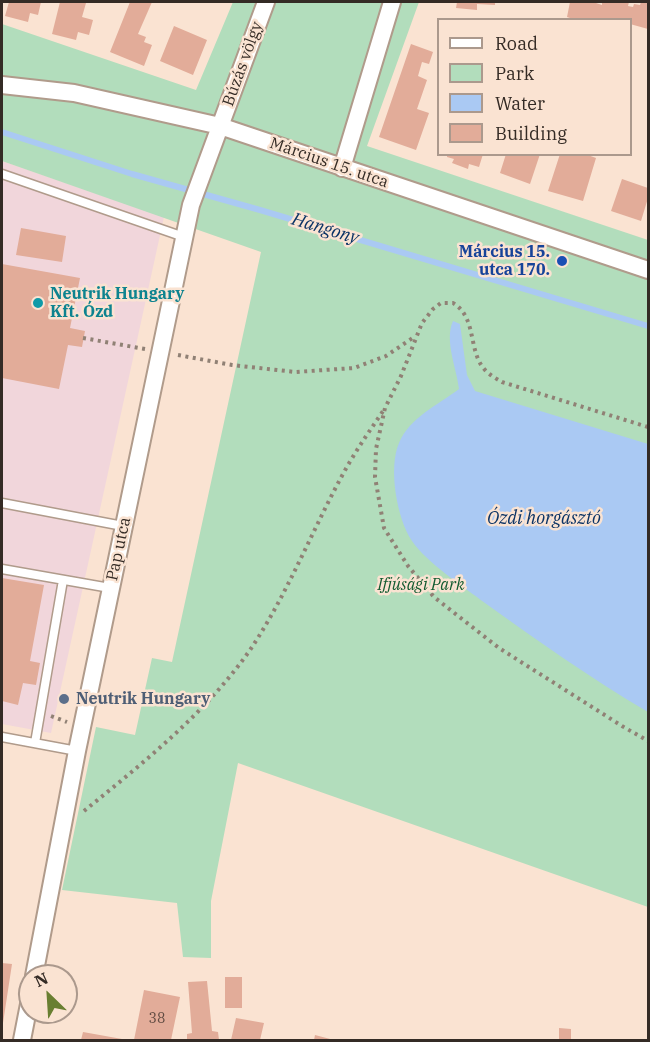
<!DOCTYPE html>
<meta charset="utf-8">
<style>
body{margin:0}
#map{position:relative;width:650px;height:1042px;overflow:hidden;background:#fae3d2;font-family:"IBM Plex Serif",serif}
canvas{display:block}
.frame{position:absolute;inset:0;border:3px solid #342b25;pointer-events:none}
.legend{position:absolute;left:437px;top:18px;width:195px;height:138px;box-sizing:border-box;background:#fae3d2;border:2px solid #ab998d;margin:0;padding:8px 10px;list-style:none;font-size:18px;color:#342b25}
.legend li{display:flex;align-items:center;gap:12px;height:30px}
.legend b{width:30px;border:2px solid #ab998d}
.north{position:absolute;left:18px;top:964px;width:60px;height:60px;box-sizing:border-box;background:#fae3d2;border:2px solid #ab998d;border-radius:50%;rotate:335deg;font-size:16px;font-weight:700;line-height:24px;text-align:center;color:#342b25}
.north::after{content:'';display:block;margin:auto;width:21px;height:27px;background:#697f31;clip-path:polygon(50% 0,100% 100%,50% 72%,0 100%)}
</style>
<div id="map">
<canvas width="650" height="1042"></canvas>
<div class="frame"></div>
<ul class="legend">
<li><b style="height:8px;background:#fff"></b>Road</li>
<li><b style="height:16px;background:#b2ddbc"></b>Park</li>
<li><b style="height:16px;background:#aac9f3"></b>Water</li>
<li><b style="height:16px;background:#e2ac99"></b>Building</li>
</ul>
<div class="north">N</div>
</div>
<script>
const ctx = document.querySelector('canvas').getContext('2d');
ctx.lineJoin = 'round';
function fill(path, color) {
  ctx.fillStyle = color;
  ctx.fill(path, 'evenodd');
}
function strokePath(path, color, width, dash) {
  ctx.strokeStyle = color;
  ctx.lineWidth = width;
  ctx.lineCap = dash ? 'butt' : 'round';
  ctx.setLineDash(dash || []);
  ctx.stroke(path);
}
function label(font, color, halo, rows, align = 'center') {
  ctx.font = font + ' "IBM Plex Serif",serif';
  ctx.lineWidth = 5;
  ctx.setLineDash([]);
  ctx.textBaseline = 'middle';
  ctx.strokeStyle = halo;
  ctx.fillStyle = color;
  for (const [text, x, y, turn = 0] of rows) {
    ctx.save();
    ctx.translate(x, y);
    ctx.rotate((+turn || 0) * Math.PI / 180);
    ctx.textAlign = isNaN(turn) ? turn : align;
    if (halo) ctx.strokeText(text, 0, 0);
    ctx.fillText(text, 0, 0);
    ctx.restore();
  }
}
const industrial = new Path2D(`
 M2,161L164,217L51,733L2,724Z`);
const green = new Path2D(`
 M233,2H419L367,146L648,240V907L238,763L211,901V958L183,957L177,903L62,890L96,727L135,735L152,658L172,662L261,252L2,161V24L196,90Z`);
const water = new Path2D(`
 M453,321L460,324L467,375L475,391L648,444V712C592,679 538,641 485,603C464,587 426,562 412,541C397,519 388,468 399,443C410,417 438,405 459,389C457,369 444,341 453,321Z`);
const stream = new Path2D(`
 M2,132L132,174L260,210L648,326`);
const building = new Path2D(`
 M9,2H41L38,15L30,13L28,22L5,16Z
 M60,2L86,3L82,17L93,20L89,35L78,32L76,40L52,34Z
 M130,2H152L138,34L146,37L144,42L152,45L144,66L110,52Z
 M457,2H495V5L477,4V10L456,8Z
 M570,2H597L596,3L602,5V2H629L628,6L633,7L634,4L640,5L641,2H648V29L630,24V20H576L567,17Z
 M174,26L207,40L193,75L160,61Z
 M411,44L433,52L429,64L422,62L418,76L427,80L417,109L429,113L416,150L379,137Z
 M447,154H483L479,167L469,164L468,169L452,163L454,159L447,157Z
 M506,154H540L530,184L500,173Z
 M560,154H585L596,158L583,201L548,191Z
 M622,179L648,188V198L641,221L611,211Z
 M21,228L66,236L62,262L16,255Z
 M2,264L80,278L70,328L85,331L82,347L68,345L59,389L2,378Z
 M2,578L44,585L30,661L40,663L36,685L23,683L18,705L2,701Z
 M2,963L12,964L3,1023L2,1022Z
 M225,977H242V1008H225Z
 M207,981L212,1031L218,1032L219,1040H187V1034L192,1033L188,982Z
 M144,990L180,997L171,1040H134Z
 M236,1018L264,1023L260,1040H231Z
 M559,1028L571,1029V1040H559Z
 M83,1032L122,1039V1040H81Z
 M315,1035L334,1040H314Z`);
const path = new Path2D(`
 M83,338L145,349
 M178,355L232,365L295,372L354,368L386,356L414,337
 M648,427L502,382C497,379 491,376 486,371C467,352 478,318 453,303H441L433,309L422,323L401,376L385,408L376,449L375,477L384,528L408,566L434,597L499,648L622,726L648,741
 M51,716L67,722
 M84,811C143,763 206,713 250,650C289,592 314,525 348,465C359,446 371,429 383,411`);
const lane = new Path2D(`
 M2,174L184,237
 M2,503L123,526
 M2,569L110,588
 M2,737L77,751
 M35,743L63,580`);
const street = new Path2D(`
 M2,85L74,93L220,126L648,270
 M342,168L392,2
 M34,976L77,751L191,205L266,2
 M22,1040L30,999`);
const markers = [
 [562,261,6,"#1a4fb4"],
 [38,303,6,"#0f9aa8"],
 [64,699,6,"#5c6f8a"]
];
const numberNames = [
 ["38",157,1019]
];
const streetNames = [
 ["Búzás völgy",243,64,-70],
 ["Március 15. utca",329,163,19],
 ["Pap utca",119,549,-78]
];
const transitNames = [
 ["Március 15.",550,252],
 ["utca 170.",550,270]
];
const cultureNames = [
 ["Neutrik Hungary",50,294],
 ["Kft. Ózd",50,312]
];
const parkNames = [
 ["Ifjúsági Park",421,585]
];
const serviceNames = [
 ["Neutrik Hungary",76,699]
];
const waterNames = [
 ["Hangony",325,229,17],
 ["Ózdi horgásztó",544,519]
];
fill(industrial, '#f1d6db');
fill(green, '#b2ddbc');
fill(water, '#aac9f3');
strokePath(stream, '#aac9f3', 6);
fill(building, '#e2ac99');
strokePath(lane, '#b09b8b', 11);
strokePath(street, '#b09b8b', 20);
strokePath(path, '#908175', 4, [3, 4.5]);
strokePath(lane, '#fff', 8);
strokePath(street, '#fff', 16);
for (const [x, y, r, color] of markers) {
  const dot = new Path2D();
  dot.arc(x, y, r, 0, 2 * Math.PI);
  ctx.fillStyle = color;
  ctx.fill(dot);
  strokePath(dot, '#fae3d2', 2);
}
label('14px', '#604b42', null, numberNames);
label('16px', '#342b25', '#fae3d2', streetNames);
label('bold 16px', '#164399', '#fae3d2', transitNames, 'right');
label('bold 16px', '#0d838f', '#fae3d2', cultureNames, 'left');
label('italic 16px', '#125b30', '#fae3d2', parkNames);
label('bold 16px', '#4e5e75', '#fae3d2', serviceNames, 'left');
label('italic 18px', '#0b3365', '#fae3d2', waterNames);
</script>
